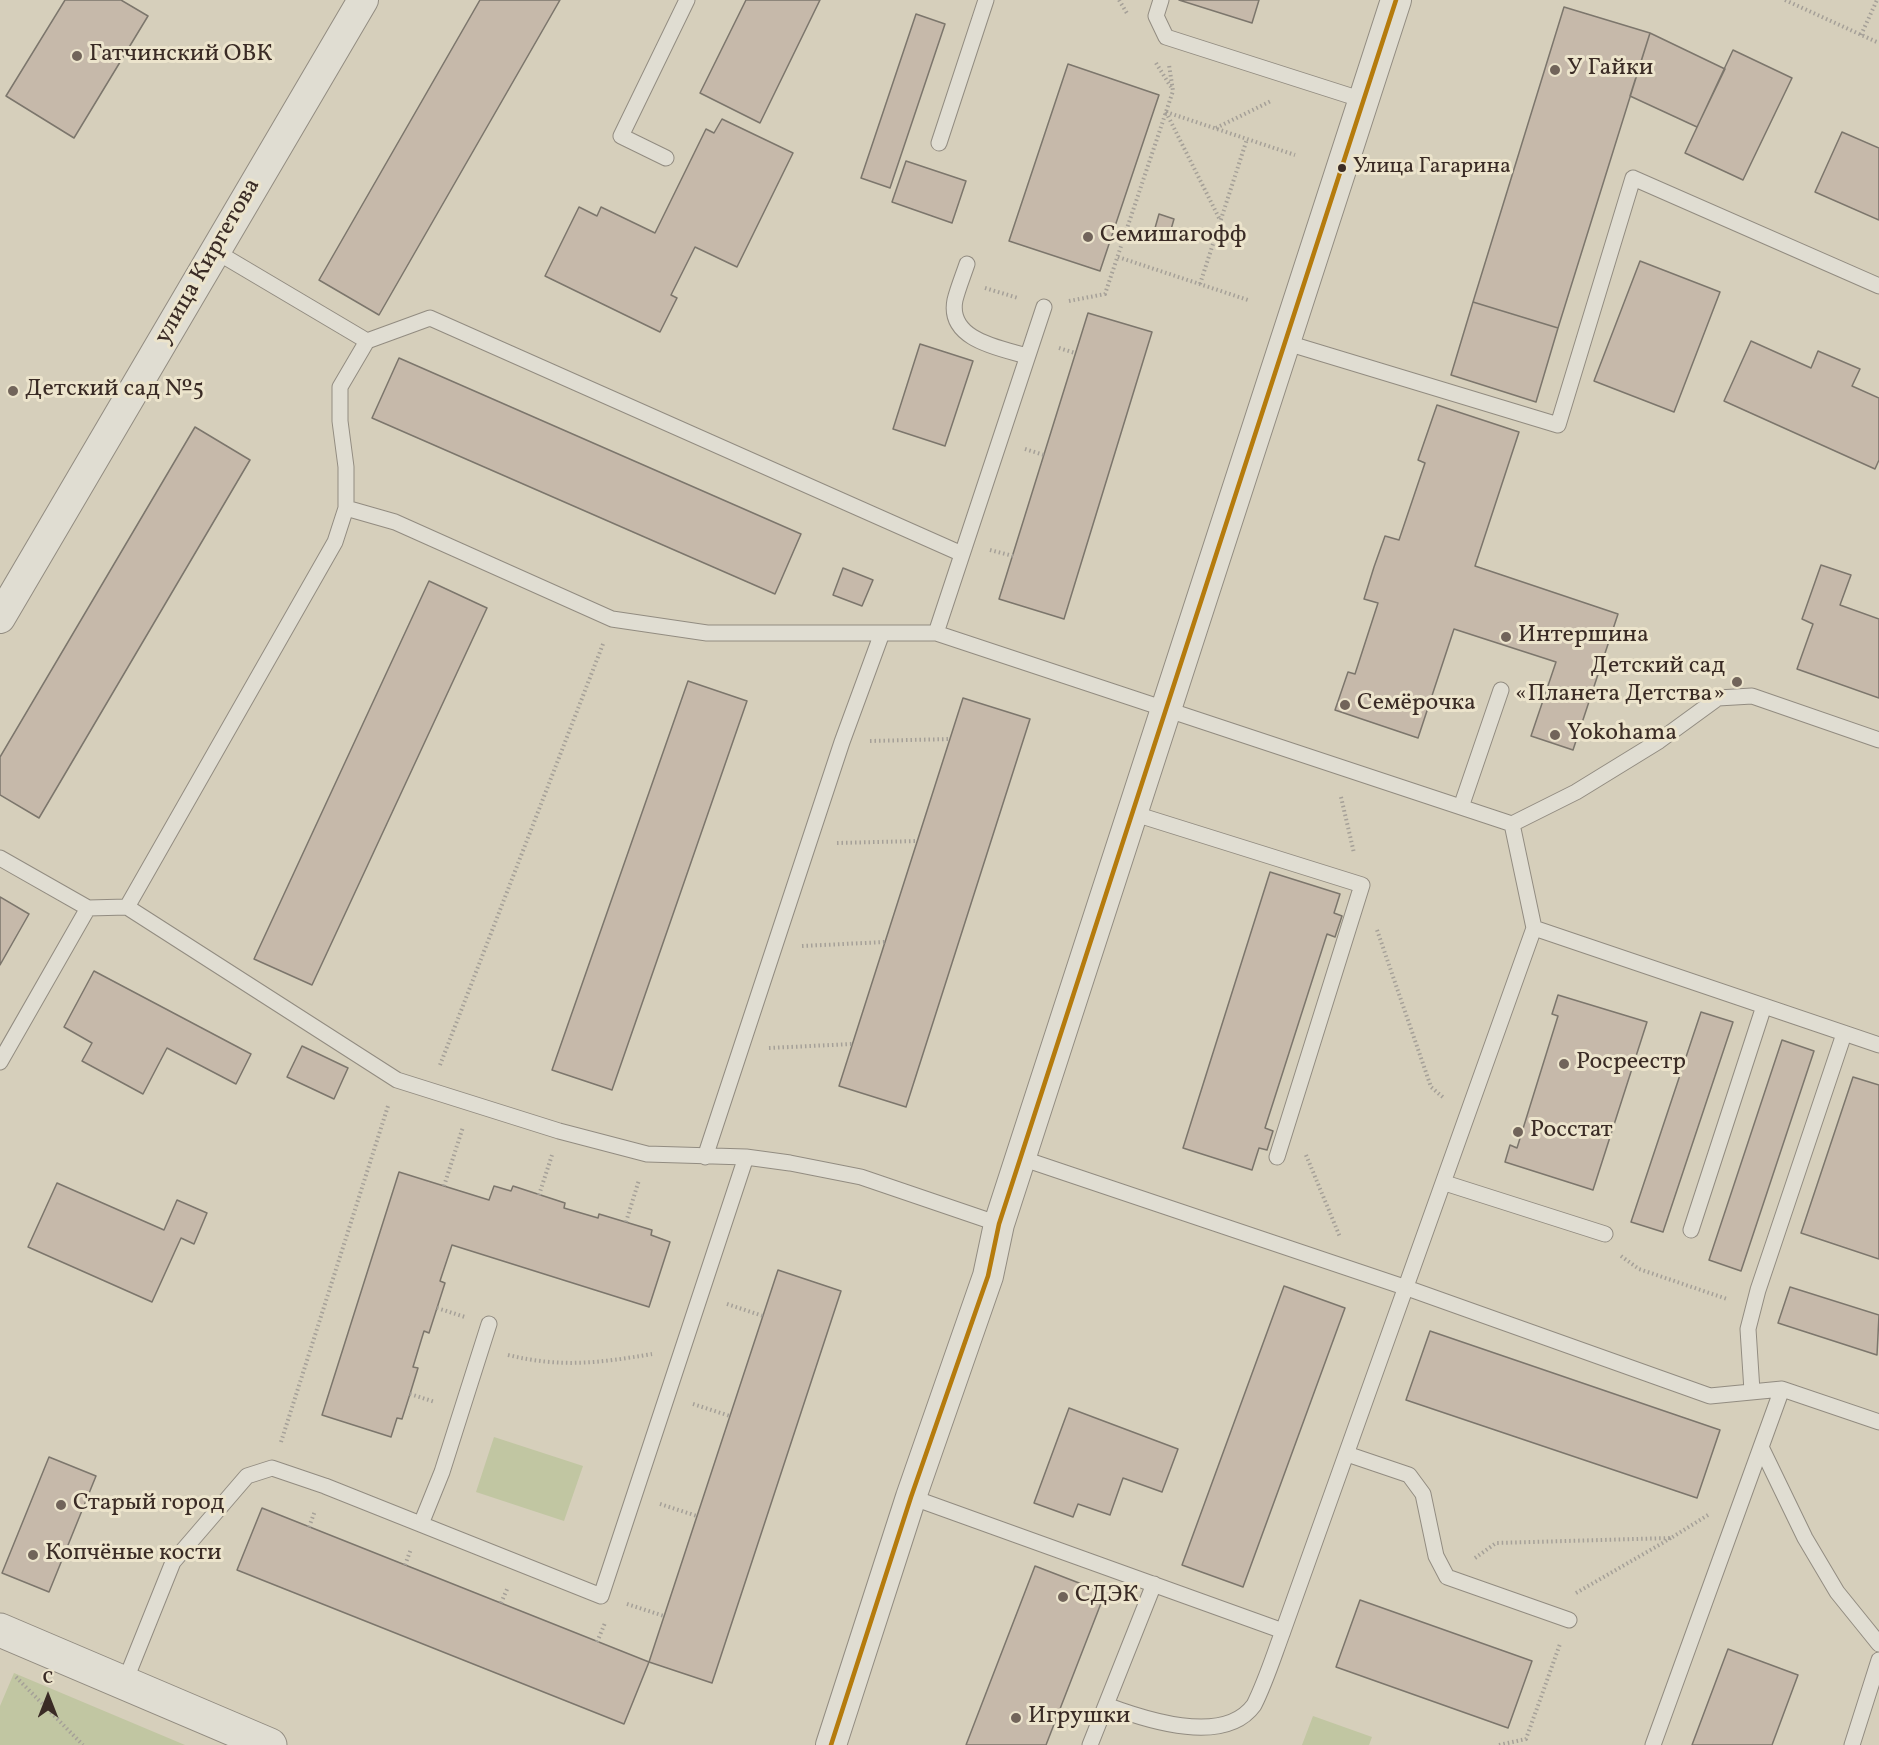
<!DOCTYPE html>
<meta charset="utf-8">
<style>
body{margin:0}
#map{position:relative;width:1879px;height:1745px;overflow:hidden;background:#d6cfbb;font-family:Vollkorn,serif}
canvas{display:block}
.north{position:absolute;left:18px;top:1667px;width:60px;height:60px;-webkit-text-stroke:4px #ece4cc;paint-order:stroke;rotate:0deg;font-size:16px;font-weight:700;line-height:24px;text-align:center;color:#3a2b25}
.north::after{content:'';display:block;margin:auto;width:21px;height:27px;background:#3a2b25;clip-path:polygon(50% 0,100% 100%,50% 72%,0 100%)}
</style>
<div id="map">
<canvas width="1879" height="1745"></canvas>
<div class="north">С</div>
</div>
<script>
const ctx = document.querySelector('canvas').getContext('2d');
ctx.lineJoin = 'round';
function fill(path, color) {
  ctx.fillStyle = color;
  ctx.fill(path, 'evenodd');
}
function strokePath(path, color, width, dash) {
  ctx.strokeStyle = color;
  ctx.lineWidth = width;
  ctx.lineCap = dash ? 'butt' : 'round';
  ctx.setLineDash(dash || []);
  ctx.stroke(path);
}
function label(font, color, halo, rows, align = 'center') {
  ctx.font = font + ' Vollkorn,serif';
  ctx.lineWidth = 6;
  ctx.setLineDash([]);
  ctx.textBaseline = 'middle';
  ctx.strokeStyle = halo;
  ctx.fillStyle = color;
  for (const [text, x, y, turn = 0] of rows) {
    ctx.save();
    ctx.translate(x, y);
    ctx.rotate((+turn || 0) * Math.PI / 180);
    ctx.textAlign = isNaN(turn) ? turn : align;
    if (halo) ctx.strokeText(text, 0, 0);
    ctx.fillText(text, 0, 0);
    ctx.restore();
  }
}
const green = new Path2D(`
 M494,1437L583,1466L564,1521L476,1492Z
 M14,1673L185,1745H0V1706Z
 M1313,1716L1372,1737L1369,1745H1302Z`);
const building = new Path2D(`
 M65,0H121L148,16L74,138L6,96Z
 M480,0H560L379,315L319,280Z
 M746,0H820L760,123L700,93Z
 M1179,0H1259L1252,23Z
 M1564,7L1650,33L1558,328L1473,302Z
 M916,14L945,24L890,188L861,178Z
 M1650,33L1725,69L1697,127L1630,96Z
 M1733,50L1792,78L1743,180L1685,153Z
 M1068,64L1159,95L1100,271L1009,241Z
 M722,119L793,153L737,267L695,247L671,295L677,298L660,332L545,276L579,207L597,216L601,207L655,233L706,129L714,133Z
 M1842,132L1879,148V220L1815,192Z
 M906,161L966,181L952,223L892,202Z
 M1159,214L1174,219L1168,240L1153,235Z
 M1640,261L1720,292L1674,412L1594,381Z
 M1473,302L1558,328L1536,402L1451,375Z
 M1088,313L1152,332L1064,619L999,599Z
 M1751,341L1811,368L1818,351L1860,369L1852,386L1879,398V460L1875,469L1724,401Z
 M920,344L973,361L945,446L893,429Z
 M399,358L801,534L775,594L372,418Z
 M1437,405L1519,432L1475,566L1618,614L1573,750L1531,736L1556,662L1454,629L1418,738L1335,710L1348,672L1355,674L1378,603L1364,599L1374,567L1385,536L1399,540L1425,463L1418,460Z
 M195,427L250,460L39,818L0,795V757Z
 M1821,565L1851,575L1840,605L1879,619V698L1797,669L1813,624L1802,619Z
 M843,568L873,580L862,606L833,595Z
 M429,581L487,608L312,985L254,959Z
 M688,681L747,701L612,1090L552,1070Z
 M963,698L1030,719L906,1107L839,1086Z
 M1270,872L1340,894L1334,913L1342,916L1335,937L1327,934L1265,1128L1273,1131L1267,1150L1259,1148L1252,1170L1183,1148Z
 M0,897L29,914L0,965Z
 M94,971L251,1054L236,1084L167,1048L143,1094L82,1061L92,1043L64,1027Z
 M1558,995L1647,1022L1593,1190L1505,1162L1510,1145L1517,1148L1558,1016L1552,1014Z
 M1701,1012L1733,1022L1663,1232L1631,1222Z
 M1782,1040L1814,1051L1741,1271L1709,1260Z
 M302,1046L348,1068L334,1099L287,1077Z
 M1853,1077L1879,1085V1259L1801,1233Z
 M399,1172L489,1200L494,1186L511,1191L513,1186L565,1203L564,1208L598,1218L599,1214L652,1230L651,1235L670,1242L649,1307L452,1245L440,1281L445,1283L429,1333L424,1331L413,1367L418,1368L410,1394L402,1419L397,1418L391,1437L322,1415Z
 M57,1183L164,1230L177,1200L207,1213L194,1244L181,1238L152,1302L28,1247Z
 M778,1270L841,1291L712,1683L649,1662Z
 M1284,1286L1345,1308L1243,1587L1182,1565Z
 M1790,1287L1879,1315L1877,1355L1778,1323Z
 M1430,1331L1720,1430L1697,1498L1406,1400Z
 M1069,1408L1178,1449L1162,1492L1123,1478L1110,1515L1078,1504L1073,1517L1034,1503Z
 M49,1457L96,1476L49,1592L2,1573Z
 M262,1508L649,1662L624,1724L237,1570Z
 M1035,1566L1105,1593L1046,1745H966Z
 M1360,1600L1532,1661L1508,1728L1336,1667Z
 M1728,1649L1798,1675L1772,1745H1692Z`);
const path = new Path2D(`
 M1119,0L1128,15
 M1785,0L1879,43
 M1861,35L1877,0
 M1156,63L1171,87
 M1166,112L1295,155
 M1166,112L1220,220
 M1216,128L1271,101
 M1118,257L1248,300
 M1200,284L1247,139
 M985,288L1018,298
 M1069,301L1105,294L1173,91L1169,65
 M1059,348L1075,353
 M1025,449L1044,455
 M990,550L1013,556
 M870,741L950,739
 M1341,797L1354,853
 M837,843L917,841
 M1377,930L1431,1087L1445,1099
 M802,946L885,942
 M769,1048L852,1044
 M440,1065L603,644
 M1306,1155L1340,1237
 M444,1186L463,1127
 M539,1195L552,1155
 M626,1222L639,1180
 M1621,1256L1639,1269L1727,1299
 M727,1304L763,1316
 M437,1308L465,1317
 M508,1355C561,1368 599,1363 652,1354
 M410,1394L435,1402
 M693,1404L730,1416
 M281,1442L388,1106
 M660,1504L697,1516
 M309,1527L315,1511
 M1475,1558L1496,1543L1671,1538L1708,1515
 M405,1565L411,1549
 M1576,1593L1671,1538
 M501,1603L508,1587
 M627,1604L664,1616
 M597,1642L605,1623
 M16,1677L83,1745
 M1499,1745L1526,1739L1560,1644`);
const service = new Path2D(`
 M1161,0L1156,16L1166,37L1363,100
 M939,143L986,0
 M666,158L621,136L687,0
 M215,251L367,341L430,318L962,554
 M967,264C963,276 958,288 955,300C947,340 1000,348 1027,356
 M1284,342L1558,425L1633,178L1879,286
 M346,508L395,522L612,619L707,633H882
 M936,633L1044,307
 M1461,807L1501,690
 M1132,813L1362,885L1277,1157
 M0,858L88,908L127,907L397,1080L559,1131L647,1154L746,1157L790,1163L861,1177L999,1224
 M127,907L335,542L346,508V467L340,421V387L367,341
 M1534,928L1879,1045
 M0,1062L88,908
 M705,1157L842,742L882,633H936L1512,824L1576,792L1659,741L1718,698L1752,696L1879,740
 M1021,1158L1407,1288L1710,1396L1782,1389L1879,1422
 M1445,1183L1605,1234
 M1691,1230L1764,1006
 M1752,1391L1748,1329L1758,1290L1844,1034
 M1761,1447L1805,1538L1837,1592L1879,1644
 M1347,1454L1409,1475L1423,1494L1436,1556L1447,1577L1569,1620
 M911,1497L1283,1631L1534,928L1512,824
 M421,1524L442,1472L489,1324
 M124,1684L173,1562L247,1476L272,1468L325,1486L601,1596L746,1157
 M1106,1705C1151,1722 1225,1745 1254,1705C1266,1681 1274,1655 1283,1631
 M1090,1745L1154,1584
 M1653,1745L1782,1389
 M1852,1745L1879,1660`);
const minor = new Path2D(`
 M0,618L363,0
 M831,1745L911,1497L988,1276L999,1224L1396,0`);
const tertiary = new Path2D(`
 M0,1630L270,1745`);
const bus1 = new Path2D(`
 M831,1745L911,1497L988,1276L999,1224L1396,0`);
const markers = [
 [77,56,6,"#71645a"],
 [1555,70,6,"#71645a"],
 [1342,168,5,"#3a2b25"],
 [1088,237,6,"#71645a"],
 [13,391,6,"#71645a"],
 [1506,637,6,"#71645a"],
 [1737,682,6,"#71645a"],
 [1345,705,6,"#71645a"],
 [1555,735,6,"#71645a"],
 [1564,1064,6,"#71645a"],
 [1518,1132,6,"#71645a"],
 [61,1505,6,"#71645a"],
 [33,1555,6,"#71645a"],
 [1063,1597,6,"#71645a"],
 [1016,1718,6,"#71645a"]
];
const busNames = [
 ["Улица Гагарина",1353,168]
];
const poiNames = [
 ["Гатчинский ОВК",89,56],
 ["У Гайки",1567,70],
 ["Семишагофф",1100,237],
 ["Дeтский сад №5",25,391],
 ["Интершина",1518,637],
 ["Детский сад",1725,668,"right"],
 ["«Планета Детства»",1725,696,"right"],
 ["Семёрочка",1357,705],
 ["Yokohama",1567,735],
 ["Росреестр",1576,1064],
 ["Росстат",1530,1132],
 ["Старый город",73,1505],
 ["Копчёные кости",45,1555],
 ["СДЭК",1075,1597],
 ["Игрушки",1028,1718]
];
const streetNames = [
 ["улица Киргетова",209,262,-60]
];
fill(green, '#c1c6a2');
fill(building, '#c6b9aa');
strokePath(building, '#7c766c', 1.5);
strokePath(service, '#928c81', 17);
strokePath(minor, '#928c81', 32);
strokePath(tertiary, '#928c81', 35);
strokePath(path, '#a5a098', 4, [1.5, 3]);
strokePath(service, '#e0ddd2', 15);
strokePath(minor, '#e0ddd2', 30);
strokePath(tertiary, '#e0ddd2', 33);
strokePath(bus1, '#b57b0d', 4.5);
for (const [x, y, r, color] of markers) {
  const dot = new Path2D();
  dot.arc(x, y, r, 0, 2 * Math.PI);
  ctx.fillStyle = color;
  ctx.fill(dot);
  strokePath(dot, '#ece4cc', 2);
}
label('22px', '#3a2b25', '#ece4cc', busNames, 'left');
label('24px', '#3a2b25', '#ece4cc', poiNames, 'left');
label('24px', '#3a2b25', '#ece4cc', streetNames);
</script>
